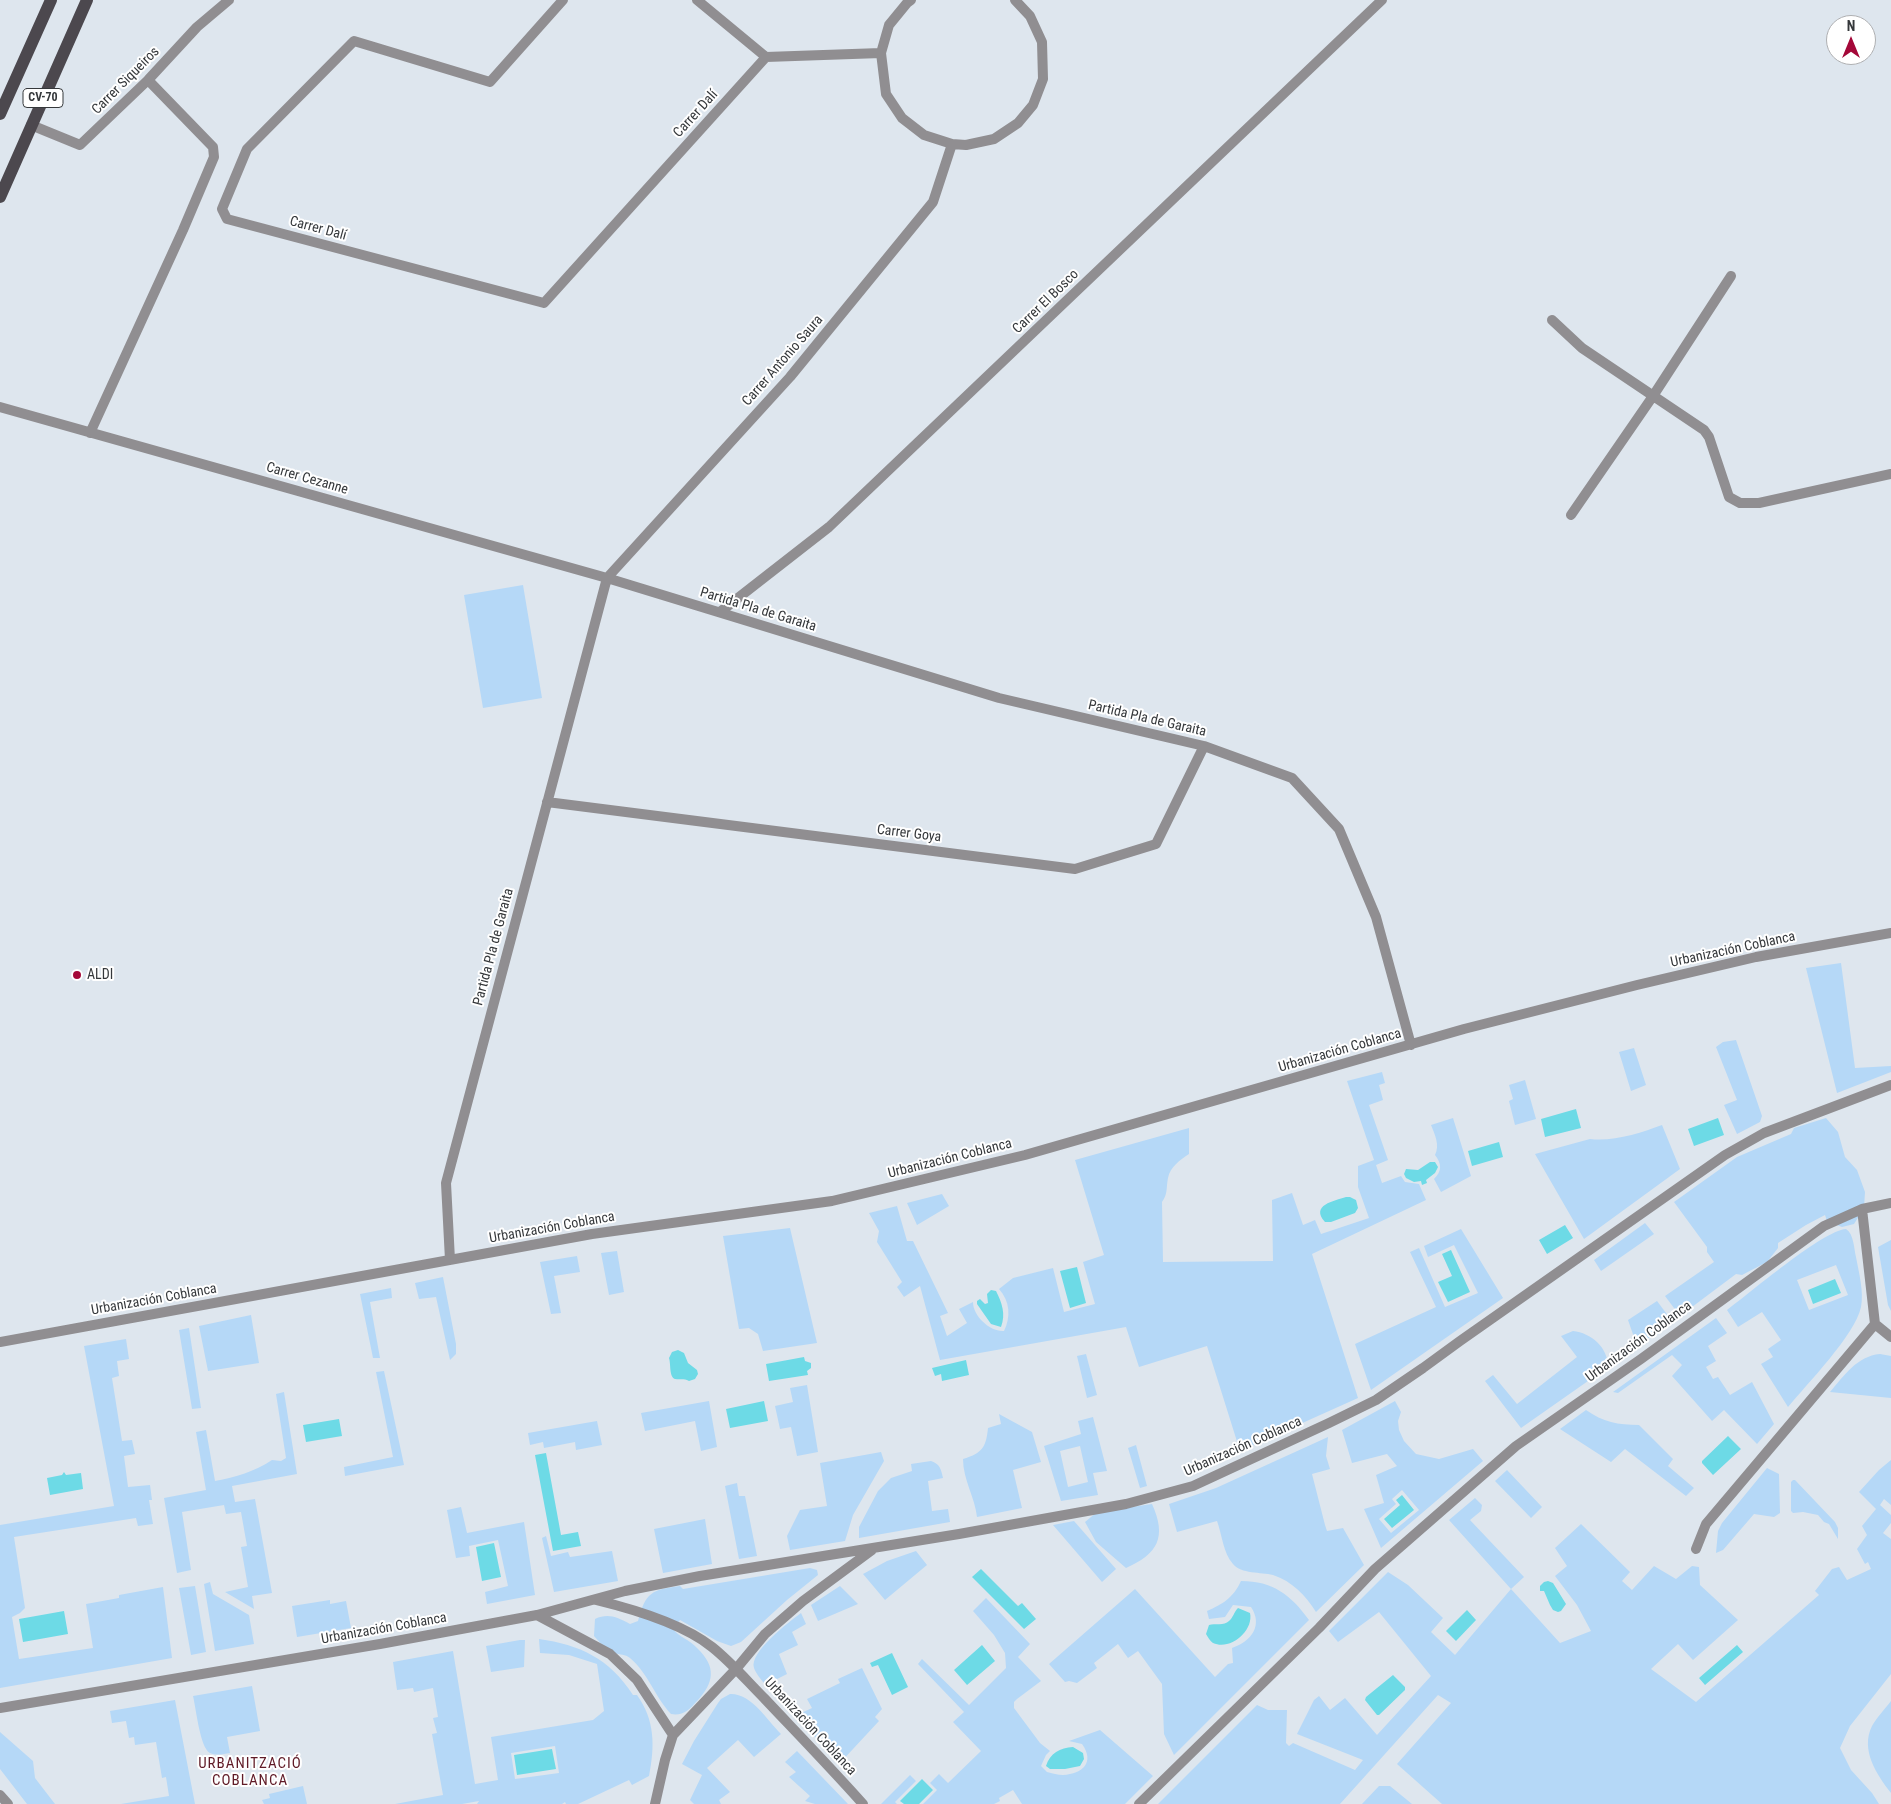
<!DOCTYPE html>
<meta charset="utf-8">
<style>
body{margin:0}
#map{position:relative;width:1891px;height:1804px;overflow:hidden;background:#dee6ee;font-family:"Roboto Condensed",sans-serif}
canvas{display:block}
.north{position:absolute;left:1826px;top:15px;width:50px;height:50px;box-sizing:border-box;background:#fff;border:1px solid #aeafb1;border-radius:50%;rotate:0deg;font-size:14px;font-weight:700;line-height:20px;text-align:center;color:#35383b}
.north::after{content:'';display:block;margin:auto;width:18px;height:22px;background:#a40839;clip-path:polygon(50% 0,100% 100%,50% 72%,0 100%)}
</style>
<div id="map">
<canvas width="1891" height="1804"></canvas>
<div class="north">N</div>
</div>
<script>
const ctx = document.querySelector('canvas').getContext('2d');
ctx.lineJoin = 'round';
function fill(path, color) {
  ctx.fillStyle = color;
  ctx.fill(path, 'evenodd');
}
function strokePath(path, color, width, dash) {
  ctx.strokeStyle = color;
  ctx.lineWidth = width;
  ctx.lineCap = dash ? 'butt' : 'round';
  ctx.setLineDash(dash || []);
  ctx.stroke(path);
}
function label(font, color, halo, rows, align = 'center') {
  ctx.font = font + ' "Roboto Condensed",sans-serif';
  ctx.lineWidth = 4;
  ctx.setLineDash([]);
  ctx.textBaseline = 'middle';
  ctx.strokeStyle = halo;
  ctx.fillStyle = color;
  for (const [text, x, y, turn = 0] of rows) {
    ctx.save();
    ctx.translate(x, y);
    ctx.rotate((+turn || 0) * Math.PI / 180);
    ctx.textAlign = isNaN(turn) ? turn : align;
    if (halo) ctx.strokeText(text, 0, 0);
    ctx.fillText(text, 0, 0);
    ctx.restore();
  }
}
const green = new Path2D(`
 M523,585L542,698L483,708L464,595Z
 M1841,963L1855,1068L1891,1066V1072L1837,1093L1806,968Z
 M1736,1040L1762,1116L1760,1122L1737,1134L1724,1105L1737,1100L1716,1047L1723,1042Z
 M1634,1048L1646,1085L1631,1091L1619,1052Z
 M1382,1072L1385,1083L1379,1085L1383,1100L1369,1105L1388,1160L1376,1165L1382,1183L1401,1176L1405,1182L1419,1184L1426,1200L1312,1254L1358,1398L1240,1451L1207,1346L1139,1367L1126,1327L940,1360L920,1286L904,1297L897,1287L902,1282L877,1242L879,1231L869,1213L897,1206L907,1241H913L948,1313L940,1316L947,1336L967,1323L959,1309L973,1302C973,1316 990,1332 1004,1331C1011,1317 1010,1301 999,1289L1013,1278L1053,1268L1064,1312L1095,1304L1083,1262L1104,1255L1075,1160L1189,1128V1154C1180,1160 1170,1167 1168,1178C1166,1188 1168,1194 1162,1202L1163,1262L1273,1261L1272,1200L1292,1193L1303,1225L1315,1220L1321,1234L1369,1218L1358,1187V1166L1374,1160L1347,1081Z
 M1525,1080L1536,1119L1515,1125L1509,1101L1513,1099L1509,1085Z
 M1453,1118L1471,1176L1441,1192L1434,1179C1442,1171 1442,1164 1435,1155C1440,1145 1435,1135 1431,1125Z
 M1826,1118L1838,1132L1845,1157L1857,1170L1865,1192L1864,1208L1854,1224L1842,1227L1827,1221L1825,1215L1806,1225L1778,1243V1248L1767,1262L1742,1275L1736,1274L1680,1316L1665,1296L1714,1262L1707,1252V1247L1674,1202L1737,1157L1791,1134L1794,1128Z
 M1662,1125L1680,1169L1584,1239L1535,1154L1590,1139C1612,1142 1641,1133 1662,1125Z
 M942,1194L949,1206L917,1225L907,1203Z
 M1645,1223L1654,1234L1601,1271L1594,1260Z
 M790,1228L817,1343L763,1351L758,1334L749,1328L739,1329L723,1236Z
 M1461,1229L1503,1298L1371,1390L1355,1344L1436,1307L1410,1252L1419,1248L1445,1307L1478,1293L1454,1245L1428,1257L1424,1246Z
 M1846,1229C1854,1234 1854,1249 1856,1257C1859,1273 1864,1292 1861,1307C1855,1335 1807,1384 1788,1407L1761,1364L1773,1357L1768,1349L1781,1340L1762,1312L1738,1327L1727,1310C1750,1293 1822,1231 1846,1229ZM1836,1265L1848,1295L1809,1310L1797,1280Z
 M1891,1240V1311L1888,1305L1878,1247Z
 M617,1251L624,1292L609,1295L601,1253Z
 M577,1256L580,1272L554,1276L561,1313L551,1314L540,1262Z
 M443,1277L456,1344V1354L450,1360L436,1297L419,1299L415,1283Z
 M391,1288L392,1298L370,1302L380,1358H373L360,1294Z
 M1657,1301L1672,1321L1639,1345L1635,1340L1628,1320Z
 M251,1315L259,1363L208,1371L199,1326Z
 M1716,1318L1727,1333L1708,1346L1716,1361L1706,1367L1713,1379L1718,1377L1730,1395L1752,1382L1774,1424L1757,1444L1724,1410L1712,1421L1672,1376L1682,1365L1672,1355L1618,1393L1613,1392Z
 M189,1328L201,1408L192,1409L179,1330Z
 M1573,1331C1591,1333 1608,1347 1608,1367L1521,1428L1485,1381L1493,1375L1517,1404L1577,1357L1561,1336Z
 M126,1339L129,1359L117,1361L119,1376L112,1378L122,1441L132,1440L135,1454L124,1456L128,1487L150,1485L152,1500H149L153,1524L138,1526L136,1518L14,1537L25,1608L20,1613L12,1617L19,1659L93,1648L86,1604L119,1598V1595L163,1587L172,1658L0,1688V1525L114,1506L84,1346Z
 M1086,1354L1097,1395L1087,1398L1077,1356Z
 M1880,1354L1891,1356V1398L1830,1392C1844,1376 1857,1356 1880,1354Z
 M384,1371L404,1465L345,1476L344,1467L393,1457L376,1372Z
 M807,1385L818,1452L797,1456L791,1427L780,1429L775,1406L793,1402L790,1388Z
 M284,1392L297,1474L232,1486L235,1502L255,1499L272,1593L252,1596L254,1609L225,1592L248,1587L241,1547L247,1546L241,1512L226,1514L224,1505L182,1512L191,1570L177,1573L164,1498L206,1490L196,1432L206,1430L215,1481C236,1477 254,1472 272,1460L281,1461L286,1458L276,1394Z
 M709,1401L717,1447L701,1451L695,1421L645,1431L641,1413Z
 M1395,1401L1401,1412L1398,1421L1399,1430L1404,1441L1416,1454L1439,1459L1473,1449L1483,1461L1381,1548L1364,1509L1384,1503L1376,1475L1397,1466L1387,1454L1352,1463L1342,1430ZM1402,1490L1419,1510L1391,1533L1379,1519L1396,1504L1392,1499Z
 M1586,1410C1603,1422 1618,1425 1639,1425L1673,1459L1668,1466L1694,1488L1686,1496L1625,1449L1611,1462L1560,1429Z
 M999,1414L1032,1432L1041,1462L1013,1470L1022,1508L977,1517C975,1497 963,1480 963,1459C982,1453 986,1448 988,1428L1001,1424Z
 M1093,1417L1107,1471L1093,1473L1098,1495L1061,1501L1044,1446L1081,1434L1078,1421ZM1080,1446L1088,1482L1068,1487L1060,1451Z
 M597,1421L602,1445L576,1450L575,1442L544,1448L543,1442L530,1445L528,1433Z
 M1328,1437L1326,1456L1330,1469L1312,1474L1325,1525L1327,1531L1343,1528L1364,1565L1316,1612C1306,1596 1292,1581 1273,1575C1261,1572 1241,1574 1233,1564C1223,1553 1222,1534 1217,1521L1177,1532L1169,1504L1216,1488Z
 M1136,1445L1147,1486L1140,1488L1128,1448Z
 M881,1452L884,1461L853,1515L845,1541L790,1550L787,1536L800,1510L827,1506L820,1463Z
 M1891,1460V1505L1884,1499L1880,1505L1891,1515V1523L1883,1533L1891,1539V1674L1850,1726L1840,1748L1851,1770L1872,1793L1879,1804H1442L1397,1764L1451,1703L1438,1695L1340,1804H1158L1257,1705L1268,1710H1287L1286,1743L1289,1746L1293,1743L1355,1770L1363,1760L1297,1734L1314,1700L1319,1696L1330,1710L1345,1698L1377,1735L1431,1676L1379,1612L1338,1642L1329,1631L1388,1572L1408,1585L1443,1618L1431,1632L1455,1655L1511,1589L1449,1520L1475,1498L1482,1505L1481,1511L1470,1520L1524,1577L1511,1589L1560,1643L1591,1631L1577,1605L1555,1576L1567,1566L1555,1548L1581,1524L1630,1572L1622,1581L1632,1590L1654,1566L1676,1579L1692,1566L1699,1567L1700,1585L1738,1620L1693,1660L1678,1644L1651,1669L1696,1702L1819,1595L1815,1591L1832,1569L1839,1567L1847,1580L1871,1569L1868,1562L1865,1564L1857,1549L1867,1535L1862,1526L1876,1509L1859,1492L1879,1470Z
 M931,1461C940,1464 941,1469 943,1478L928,1481L932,1511L948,1509L950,1522L859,1538V1527L878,1491L891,1478L912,1471L911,1464Z
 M1767,1468L1779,1474L1780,1513L1774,1517L1754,1514L1723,1550L1716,1553L1718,1531L1722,1523Z
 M1507,1470L1542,1507L1531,1518L1495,1481Z
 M1793,1480H1795L1835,1522L1838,1528V1539L1829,1524L1824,1522L1818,1515L1803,1512L1793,1513L1791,1511V1482Z
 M737,1483L739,1496H745L757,1556L739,1559L725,1486Z
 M1152,1504C1167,1537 1158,1554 1126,1568L1096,1542L1085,1522L1097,1512Z
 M461,1507L467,1533L524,1522L535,1595L487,1604L485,1592L508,1586L498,1540L469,1546L470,1556L456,1558L447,1510Z
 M705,1519L712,1564L663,1573L654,1529Z
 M1074,1521L1116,1569L1102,1582L1053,1525Z
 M546,1536L551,1556L568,1552L570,1557L612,1551L618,1581L554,1592L542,1538Z
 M916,1551L927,1565L885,1600L863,1574L887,1561Z
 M810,1568L817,1570L818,1575L787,1600L741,1642L731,1646L717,1641L680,1620L673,1629C679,1637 690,1640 697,1648C717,1667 714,1683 697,1701C689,1710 683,1716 671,1714C655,1697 648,1673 630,1658C625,1654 620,1655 615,1653C606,1649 600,1643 594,1636L595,1619C608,1613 617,1617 630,1624L638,1621C646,1592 651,1590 680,1586L683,1589Z
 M1241,1581C1273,1581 1291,1595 1309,1620L1174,1755L1164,1734L1162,1684L1138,1651L1128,1658L1118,1644L1094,1663L1097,1668L1077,1683L1069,1681L1065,1682L1049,1664L1135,1589L1215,1677L1228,1664L1233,1663L1232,1648C1252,1641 1263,1625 1251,1607L1233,1605L1225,1617L1209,1619L1207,1611C1223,1604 1233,1598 1241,1581Z
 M210,1582L213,1594L249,1615L254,1644L215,1651L204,1584Z
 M195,1586L206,1652L191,1655L179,1588Z
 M840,1586L858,1604L818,1621L811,1605Z
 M986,1598L1030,1644L1018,1657L1041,1681L1017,1699L1014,1702V1708L1040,1743L1050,1751L1046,1755L1041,1766L1047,1772C1052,1773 1058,1775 1063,1775C1083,1774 1095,1762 1082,1744L1069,1741L1100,1730L1153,1776L1125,1804H1022L1013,1790L999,1798L1000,1801L994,1804H923L937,1790L930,1783L939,1774L948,1783L981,1751L953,1722L964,1712L918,1664L922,1659L969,1705L1006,1668L1005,1653L994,1635L973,1611Z
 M330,1600V1604L346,1601L351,1628L297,1637L292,1606Z
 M801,1613L806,1624L792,1632L798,1645L779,1654L787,1674L765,1685C762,1680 756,1674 754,1668C749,1652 789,1622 801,1613Z
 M539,1639C580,1645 609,1658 633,1695H637C655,1720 655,1746 649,1776L632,1785L629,1780L578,1804H566L565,1802L562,1804H477L479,1801L462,1804H395L443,1795L432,1734L437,1733L433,1718L438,1717L433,1688L414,1692L413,1688L397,1690L393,1662L453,1651L475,1784L498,1780L491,1737L593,1720L604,1711L597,1664L569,1655L540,1653ZM555,1746L559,1773L515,1779L511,1753Z
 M520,1640H525L524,1667L491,1672L486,1646Z
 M862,1668L882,1709L875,1717L879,1721L840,1763L795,1716L812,1708L807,1699L840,1683L838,1679Z
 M252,1686L260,1731L227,1737L230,1753C224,1754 216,1756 210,1753C200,1748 196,1708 193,1696Z
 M730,1694C751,1693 767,1720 781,1734L754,1757L738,1740L707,1768L730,1792L719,1800L721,1804H694L690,1800L702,1775L682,1764L694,1741L718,1703L721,1699Z
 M175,1700L195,1804H121L169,1796L166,1777L162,1778L156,1742L135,1745L134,1737L129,1738L126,1721L112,1723L110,1711Z
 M1891,1701V1793C1877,1775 1860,1750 1872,1726C1877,1717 1885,1709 1891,1701Z
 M0,1732L33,1761L35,1778L55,1804H27L0,1769Z
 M797,1751L848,1804H815L805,1801L810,1796L789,1777L796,1772L785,1762Z
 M910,1775L916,1781L895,1802L897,1804H881Z
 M303,1786L307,1804H264L262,1800L270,1798L269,1794Z
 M1379,1786H1390L1412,1804H1362Z`);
const water = new Path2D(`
 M1576,1109L1581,1128L1545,1137L1541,1119Z
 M1718,1118L1724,1135L1694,1146L1688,1129Z
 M1499,1142L1503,1157L1472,1166L1468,1151Z
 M1430,1162H1435L1438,1167L1435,1173L1426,1180L1427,1183L1422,1185L1421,1181L1414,1182L1406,1178L1404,1174L1406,1169L1418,1170Z
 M1346,1197H1350L1356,1200L1358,1208L1355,1213L1331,1222H1325C1310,1205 1334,1201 1346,1197Z
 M1565,1225L1573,1238L1547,1254L1539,1240Z
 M1451,1250L1470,1292L1448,1302L1438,1282L1452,1276L1442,1254Z
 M1077,1267L1086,1303L1070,1308L1060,1271Z
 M1835,1279L1841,1293L1813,1304L1808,1290Z
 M991,1290L996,1291C1002,1303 1006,1314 1001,1327L991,1324L977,1304V1301L980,1299L985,1304L988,1303L987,1294Z
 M678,1350L684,1353L688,1363L697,1370L698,1374L695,1379L689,1381C683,1378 681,1380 675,1379C669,1377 671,1364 669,1358L672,1352Z
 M804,1357L805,1361L811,1363V1368L807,1371L808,1375L769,1381L766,1364Z
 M966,1360L969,1375L942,1381L941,1374L935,1376L932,1368Z
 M764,1401L768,1421L730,1428L726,1409Z
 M339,1419L342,1436L306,1442L303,1425Z
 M1728,1436L1741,1449L1713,1475L1702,1463V1461Z
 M546,1453L561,1535L578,1532L581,1546L553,1551L535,1455Z
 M64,1472L66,1475L81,1473L83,1489L50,1495L47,1478L62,1475Z
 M1402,1495L1414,1510L1392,1528L1384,1519L1400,1505L1396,1500Z
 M494,1543L501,1577L482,1581L476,1547Z
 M981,1569L1018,1606L1022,1603L1036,1619L1024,1629L972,1577Z
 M1548,1581L1553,1583L1566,1604L1561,1611L1558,1612L1553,1610L1550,1605L1544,1591H1540V1586L1544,1582Z
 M1238,1608L1250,1613C1254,1631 1230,1651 1213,1643C1210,1641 1208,1637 1206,1634L1209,1625C1215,1623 1224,1626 1229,1621C1233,1618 1234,1612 1238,1608Z
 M1467,1610L1476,1620L1456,1641L1446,1631Z
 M64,1611L68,1634L23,1642L19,1619Z
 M982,1645L995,1661L967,1685L954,1670Z
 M1737,1645L1743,1652L1705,1685L1699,1678Z
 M892,1653L908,1687L892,1695L878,1665L872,1667L870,1663Z
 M1393,1675L1405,1687V1690L1379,1715H1377L1365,1700L1366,1697Z
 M1073,1747L1083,1753L1084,1759L1080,1766L1065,1769H1050L1046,1766C1050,1753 1060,1748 1073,1747Z
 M552,1749L556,1769L517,1775L514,1755Z
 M922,1779L933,1790L919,1804H904L900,1801Z`);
const minor = new Path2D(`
 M563,0L490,82L354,41L247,149L222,209L227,219L544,303L766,57
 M697,0L766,57L881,53
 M911,0L907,3L889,25L881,53L886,94L902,118L924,135L952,144L966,145L994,139L1018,123L1033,105L1043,79L1042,42L1030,16L1015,0
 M31,125L80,145L148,80L197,27L229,0
 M1552,320L1582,348L1704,430L1709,437L1729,497L1740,503H1759L1891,474
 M0,407L607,578L999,698L1204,746L1292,778L1339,829L1376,917L1411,1045
 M90,433L183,230L214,157L213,147L148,80
 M1571,515L1653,396L1731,276
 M720,612L829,527L1382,0
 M547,802L1075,869L1156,844L1204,746
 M450,1260L446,1183L607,578L790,377L933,202L952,144
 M1875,1324L1891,1337
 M0,1342L592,1234L832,1201L1025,1155L1464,1029L1637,985L1756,957L1891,933
 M1696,1549L1706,1524L1875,1324L1862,1209
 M596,1600C633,1609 682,1623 712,1647C731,1662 747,1681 764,1698C797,1733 831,1768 863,1804
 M537,1615L610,1654L637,1680L673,1735
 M0,1708L380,1644L537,1615L625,1591L700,1576L959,1534L1126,1504L1193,1486L1329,1423L1376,1400L1423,1368L1460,1341L1725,1155L1764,1133L1891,1085
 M0,1795L8,1804
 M655,1804L665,1760L673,1735L736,1669L765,1634L803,1601L872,1550
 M1139,1804L1319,1628L1375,1569L1516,1446L1641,1359L1824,1226L1862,1209L1891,1203`);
const primary = new Path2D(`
 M0,114L51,0
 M0,197L87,0`);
const markers = [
 [77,975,5,"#a40839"]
];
const shields = [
 [43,98,40]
];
const shieldNames = [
 ["CV-70",43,98]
];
const streetNames = [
 ["Carrer Siqueiros",126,81,-45],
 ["Carrer Dalí",696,114,-48],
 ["Carrer Dalí",318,229,15],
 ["Carrer El Bosco",1046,302,-44],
 ["Carrer Antonio Saura",783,361,-49],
 ["Carrer Cezanne",307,479,16],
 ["Partida Pla de Garaita",758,610,17],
 ["Partida Pla de Garaita",1147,719,13],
 ["Carrer Goya",909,834,7],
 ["Partida Pla de Garaita",494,947,-75],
 ["Urbanización Coblanca",1733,950,-12],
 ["Urbanización Coblanca",1340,1051,-16],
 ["Urbanización Coblanca",950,1159,-14],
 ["Urbanización Coblanca",552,1228,-10],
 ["Urbanización Coblanca",154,1300,-10],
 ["Urbanización Coblanca",1639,1342,-36],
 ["Urbanización Coblanca",1243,1447,-24],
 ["Urbanización Coblanca",384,1629,-10],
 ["Urbanización Coblanca",810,1727,47]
];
const poiNames = [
 ["ALDI",87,975]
];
const neighbourhoodNames = [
 ["URBANITZACIÓ",250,1764],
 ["COBLANCA",250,1781]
];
fill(green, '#b5d8f7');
fill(water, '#6ddae6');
strokePath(minor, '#908e91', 10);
strokePath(primary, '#4c484e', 12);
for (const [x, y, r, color] of markers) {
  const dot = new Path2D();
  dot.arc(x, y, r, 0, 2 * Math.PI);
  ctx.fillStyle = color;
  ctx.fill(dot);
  strokePath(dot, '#fff', 2);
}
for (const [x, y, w] of shields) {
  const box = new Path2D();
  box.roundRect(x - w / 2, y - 9.5, w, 19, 4);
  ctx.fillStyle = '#fff';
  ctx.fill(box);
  strokePath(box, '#35383b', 1);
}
label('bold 12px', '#35383b', null, shieldNames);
label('14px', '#35383b', '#fff', streetNames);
label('14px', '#35383b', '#fff', poiNames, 'left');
ctx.letterSpacing = '1px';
label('15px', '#601b27', '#fff', neighbourhoodNames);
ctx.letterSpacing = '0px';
</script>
